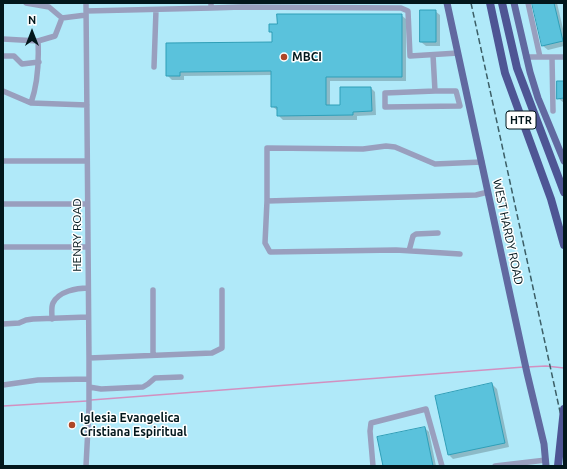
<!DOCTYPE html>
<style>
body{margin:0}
#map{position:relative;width:567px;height:469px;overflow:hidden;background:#b0e9f9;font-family:Ubuntu,sans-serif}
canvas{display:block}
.frame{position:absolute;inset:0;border:4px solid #02171c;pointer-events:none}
.north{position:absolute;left:12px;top:12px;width:40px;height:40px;-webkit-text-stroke:3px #fff;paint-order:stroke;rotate:0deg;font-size:11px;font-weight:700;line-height:16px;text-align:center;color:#02171c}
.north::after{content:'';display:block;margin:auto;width:14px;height:18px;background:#02171c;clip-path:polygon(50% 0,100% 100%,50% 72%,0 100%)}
</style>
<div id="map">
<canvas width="567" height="469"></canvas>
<div class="frame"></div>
<div class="north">N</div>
</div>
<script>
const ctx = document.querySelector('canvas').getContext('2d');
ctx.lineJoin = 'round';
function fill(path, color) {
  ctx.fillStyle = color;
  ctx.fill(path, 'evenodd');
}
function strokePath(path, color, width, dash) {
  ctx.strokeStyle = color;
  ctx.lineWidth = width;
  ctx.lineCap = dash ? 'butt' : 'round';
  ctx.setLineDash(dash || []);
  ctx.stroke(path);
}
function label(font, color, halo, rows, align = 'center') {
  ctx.font = font + ' Ubuntu,sans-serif';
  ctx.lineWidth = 3;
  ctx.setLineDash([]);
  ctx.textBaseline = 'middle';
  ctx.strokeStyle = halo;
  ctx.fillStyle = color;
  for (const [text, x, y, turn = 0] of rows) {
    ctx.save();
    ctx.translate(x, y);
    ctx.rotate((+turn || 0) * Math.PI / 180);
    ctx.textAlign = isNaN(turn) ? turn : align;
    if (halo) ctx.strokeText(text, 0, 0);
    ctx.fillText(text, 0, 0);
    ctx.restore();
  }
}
const shadow = new Path2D(`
 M533,3H557L564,33V46L548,50L543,46Z
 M435,11L440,15V46H426L421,42Z
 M401,15L406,19V81H330V106H341L371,88L375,92L376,115L357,116V120H283L278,115V111L272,106V75L184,76V80H172L167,75L273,43V34L270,31Z
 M564,79V128V103L558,98Z
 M492,384L497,389L509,447L453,459L449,455L436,397Z
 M425,428L429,432L436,466H384Z`);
const stream = new Path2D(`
 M527,367L546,366L564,368
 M91,400L524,367
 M3,406L87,401`);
const building = new Path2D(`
 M532,3H554L563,41L542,46Z
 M420,10H436V42H420Z
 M277,14H402V77H326V105H340V87H371L372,111L353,112V115L277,116V107H271V71L180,72V76H166V43L272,42V32H269V24H277Z
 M557,81H564V98L557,99Z
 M492,383L505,443L448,455L435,396Z
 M425,427L433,466H383L377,437Z`);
const minor = new Path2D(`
 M26,3L49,7L62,18L86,15
 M528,3L540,57
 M211,8L242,7L401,8L408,11L410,56L458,53
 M86,11L211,8V3
 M3,39L38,41L55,36L62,18
 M433,55L435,91
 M3,56H14L22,64L39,62
 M526,57H564
 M552,57L553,111
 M154,67L156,10
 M3,91L31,103L87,105
 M435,91H456L460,106L385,107V93Z
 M31,103C38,83 39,62 38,41
 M3,161H87
 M482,162L435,164L395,147L386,146L363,149L267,148V201L476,195L488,192
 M267,201L265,243L270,252L396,250L460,254
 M3,204H87
 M3,247H88
 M409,251L413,236L416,234L438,233
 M52,319C52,314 51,307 53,303C59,291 77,288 88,288
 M3,324L19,323L26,320L33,319L88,317
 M153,355V290
 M89,358L212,353L222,348V290
 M3,385L38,380L89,379
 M89,387L101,389L143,387L148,384L155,378L181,377
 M86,466L89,408V358L86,3
 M373,466L370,431L371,423L426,409L442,466
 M495,466L546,460`);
const major = new Path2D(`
 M447,3L527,373L544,444L546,466
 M514,3L530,72L538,98L564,161`);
const highway = new Path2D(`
 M490,3L505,73L551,199L564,245
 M502,3L517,68L564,192`);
const rail = new Path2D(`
 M471,3L564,430`);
const highwayBridge = new Path2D(`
 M558,466L564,409`);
const markers = [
 [284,57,4,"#ae4627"],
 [72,425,4,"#ae4627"]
];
const shields = [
 [521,120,30]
];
const shieldNames = [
 ["HTR",521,120]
];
const poiNames = [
 ["MBCI",292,57],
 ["Iglesia Evangelica",80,418],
 ["Cristiana Espiritual",80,432]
];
const streetNames = [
 ["WEST HARDY ROAD",508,232,78],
 ["HENRY ROAD",77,235,-90]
];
fill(shadow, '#0003');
strokePath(stream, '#d290c0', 1.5);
fill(building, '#5ac2dc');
strokePath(building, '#2f9eb7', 1);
strokePath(minor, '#999fbe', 5.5);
strokePath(major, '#6169a0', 7);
strokePath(highway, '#4e5594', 8);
strokePath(rail, '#3c5e66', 1.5, [6, 3]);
strokePath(highwayBridge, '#4e5594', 8);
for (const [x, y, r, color] of markers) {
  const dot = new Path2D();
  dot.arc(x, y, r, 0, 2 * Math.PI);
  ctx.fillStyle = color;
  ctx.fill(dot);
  strokePath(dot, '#fff', 1.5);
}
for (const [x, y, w] of shields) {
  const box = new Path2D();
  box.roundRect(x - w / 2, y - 9, w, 18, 3);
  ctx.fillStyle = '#fff';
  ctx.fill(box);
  strokePath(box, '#02171c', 1);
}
label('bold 11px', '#02171c', null, shieldNames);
label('bold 12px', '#02171c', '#fff', poiNames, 'left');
label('12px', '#02171c', '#fff', streetNames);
</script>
